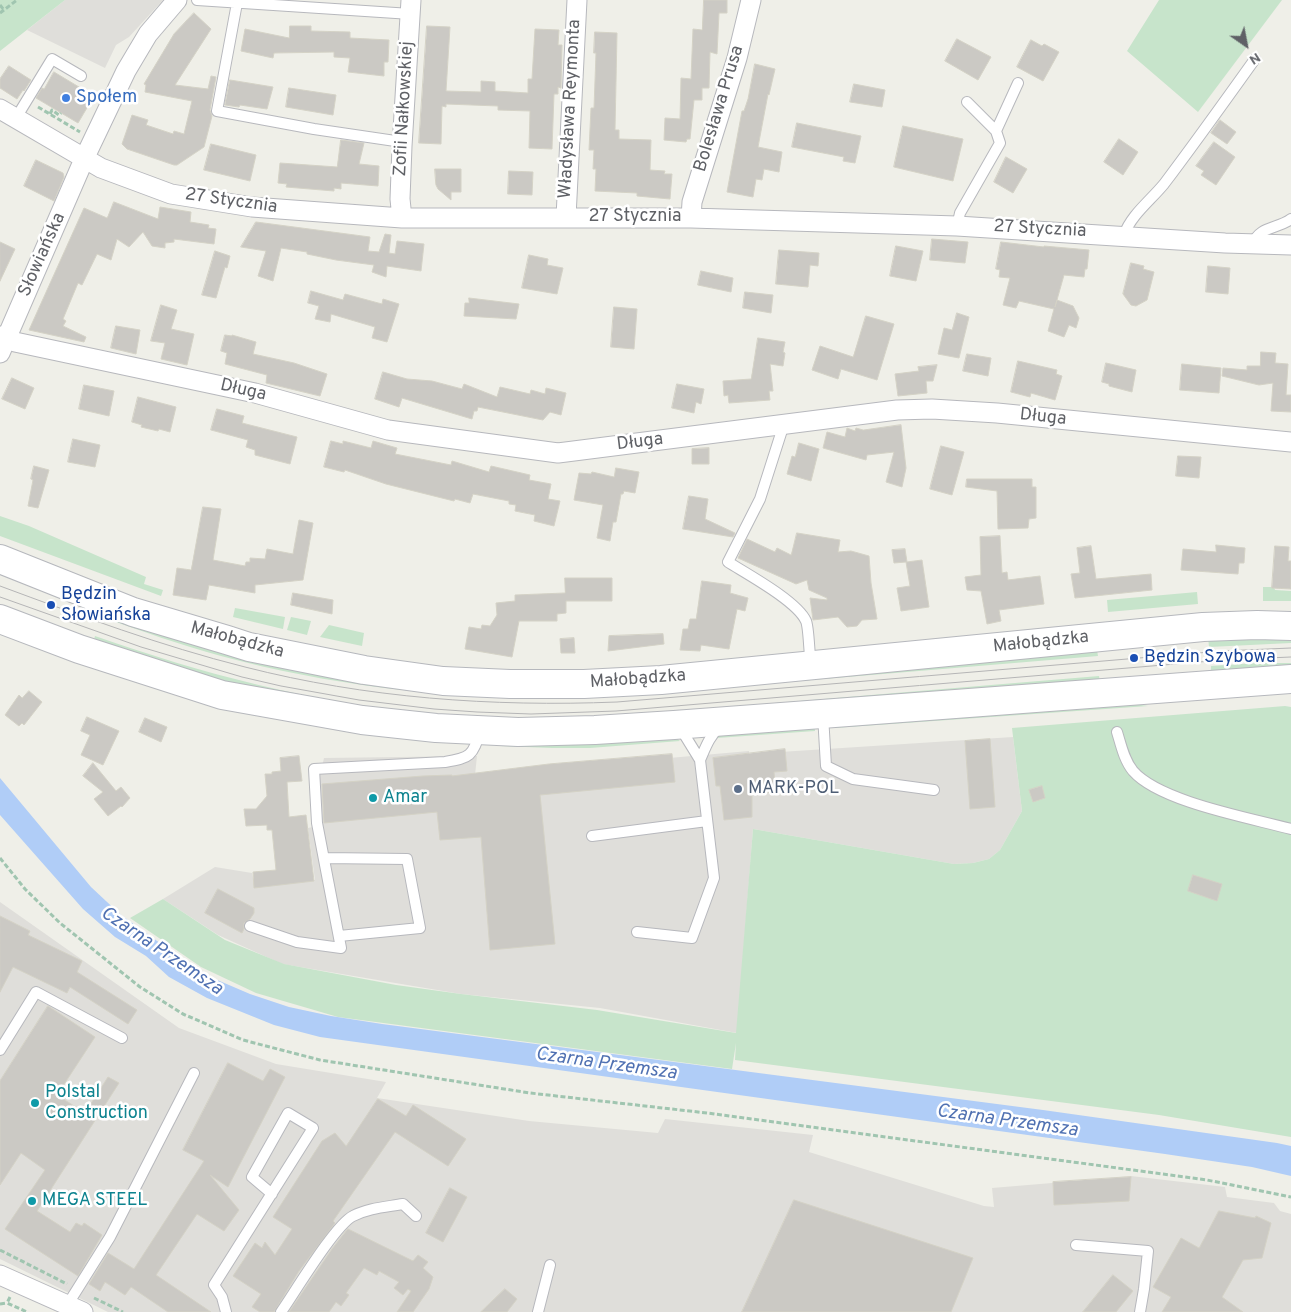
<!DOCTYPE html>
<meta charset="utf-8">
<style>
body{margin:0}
#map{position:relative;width:1291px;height:1312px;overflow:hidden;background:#efefe8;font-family:Overpass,sans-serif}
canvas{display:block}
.north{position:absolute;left:1221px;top:20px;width:50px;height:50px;-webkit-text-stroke:4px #fff;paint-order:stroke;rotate:147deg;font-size:14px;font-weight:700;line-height:20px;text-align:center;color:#5f6166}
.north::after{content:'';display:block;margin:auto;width:18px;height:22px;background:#5f6166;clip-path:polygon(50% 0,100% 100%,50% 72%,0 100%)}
</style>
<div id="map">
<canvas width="1291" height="1312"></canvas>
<div class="north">N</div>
</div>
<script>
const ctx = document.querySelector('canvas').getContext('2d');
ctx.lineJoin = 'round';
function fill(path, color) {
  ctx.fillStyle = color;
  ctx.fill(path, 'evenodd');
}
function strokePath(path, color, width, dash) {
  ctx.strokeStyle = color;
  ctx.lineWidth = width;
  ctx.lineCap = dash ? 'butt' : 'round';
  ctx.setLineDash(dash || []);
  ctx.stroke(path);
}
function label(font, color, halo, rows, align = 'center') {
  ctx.font = font + ' Overpass,sans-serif';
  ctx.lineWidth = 5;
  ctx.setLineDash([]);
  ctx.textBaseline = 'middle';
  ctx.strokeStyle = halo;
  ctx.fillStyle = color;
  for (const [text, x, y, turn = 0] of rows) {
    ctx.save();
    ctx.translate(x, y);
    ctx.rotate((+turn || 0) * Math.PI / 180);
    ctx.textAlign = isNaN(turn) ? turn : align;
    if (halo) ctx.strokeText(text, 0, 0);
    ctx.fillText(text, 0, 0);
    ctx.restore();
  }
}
const industrial = new Path2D(`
 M65,0H163L129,37L116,45L105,68L27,30Z
 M1013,737L1022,811L1000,850L989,859L973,863L954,864L753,829L737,1033L600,1008L461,994L282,964L218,935L163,899L215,867L252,873L255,887L315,880L308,828L322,825L318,783L324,758L477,756L475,775L749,751V754Z
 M0,902L179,1028L276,1064L386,1082L377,1098L529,1121L658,1133L665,1119L813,1135L809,1152L984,1206L994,1207L992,1188L1052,1183L1131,1176L1225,1187L1227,1197L1274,1203L1280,1211L1291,1214V1312H108L0,1259Z`);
const green = new Path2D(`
 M0,0H65L0,51Z
 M1159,0H1282L1198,112L1127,51Z
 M0,516L29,526L146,577L144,584L163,590L161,596L0,536Z
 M1263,587H1274L1275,590L1291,591V601H1263Z
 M1197,592L1198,604L1108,612L1107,600Z
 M235,608L285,617L283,629L233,617Z
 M104,611L380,682L1097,650L1098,656L608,697C477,702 347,690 221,656C181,645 141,631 102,617Z
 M291,617L311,621L307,635L287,630Z
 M329,625L364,633L362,646L320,637Z
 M1291,634V643L1209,647L1208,636Z
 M95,636C203,674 313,703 427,713C475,718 523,720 570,718C635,716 699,710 764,704C875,695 987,685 1099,676L1100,682L638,719H445L254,691L93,643Z
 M1257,663H1291V670L1211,675V666Z
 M1110,701L1148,706L834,728L833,722Z
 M1285,706L1291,707V1137L1159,1115L735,1060L736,1043L732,1069L338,1017L256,993L201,967L130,918L163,899L225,940L284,964L396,985L461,994L597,1010L736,1033L753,829L954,864L973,863L989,859L1000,850L1022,811L1012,728Z
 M814,723L815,731L717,738L726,730Z
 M669,733L680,741L590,748H552L500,746L509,740Z`);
const water = new Path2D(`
 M0,778L91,887L121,915L189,964L215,979L250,994L289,1007L331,1016L382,1024L1043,1110L1277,1143L1291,1146V1176L1252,1167L1165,1154L320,1037L274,1025L207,998L169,977L146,956L115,937L83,909L0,815Z`);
const building = new Path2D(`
 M704,0H727V13H719L717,54L710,52L709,88H702V100H694L690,139H687L686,142L664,140L665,118L680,119L681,78L691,79L693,29L702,30Z
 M194,13L211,29L175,85L208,89L211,76L216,77L210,110L212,116L204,147L177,165H174L127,149L122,144L132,115L148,120L146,125L173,134L174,131L184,134L192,101L145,92L146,85L144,84L174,34Z
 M290,26H311V31L350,32V38L389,40L388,62H384V76L348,72L350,58L334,57V52L274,53L273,58L241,51L245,29L289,38Z
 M427,26L450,27L446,91L481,92V81L495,82V91L528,93V79H532L535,29L559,30L558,45H562L561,88L558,87V94H554L552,149L529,148L530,111L498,110V106L446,104V107L442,106L441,144L419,143Z
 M595,32L617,33L615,130H619V139L651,140L650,170L665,171L664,174H672L670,199L637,196V193L595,191L596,169H593L594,150H589L591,108H594L596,53H594Z
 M957,39L991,57L978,80L945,61Z
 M1031,40L1042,46L1044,44L1059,52L1043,81L1017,67Z
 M755,64L775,69L769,95L768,94L758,147L782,152L779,172L764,169L762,180L756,179L753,197L727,192L742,111H744L748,99Z
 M9,66L31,80L24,91L23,90L17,99L0,88V79Z
 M54,72L94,96L78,123L36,98L42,88L44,89Z
 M230,80L273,87L267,109L240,105L239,107L225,105Z
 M854,84L885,90L882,107L850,102Z
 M289,88L336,95L333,115L286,107Z
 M1220,120L1236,132L1227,144L1211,133Z
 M797,123L861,136L855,163L843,161L844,157L792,147Z
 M903,126L963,139L953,181L894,167Z
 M1119,139L1138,152L1123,175L1104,162Z
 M341,140L364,143L359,164L379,166L378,186L341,183V189L334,188V191L286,187L287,184L278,183L280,163L337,167Z
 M1214,142L1235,157L1216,185L1201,175L1204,171L1196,166Z
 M211,144L256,155L250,181L204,170Z
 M1006,157L1027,169L1013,193L994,182Z
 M36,160L63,173L64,177L54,201L24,186Z
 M435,169H461V192H451V200L438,189L436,185Z
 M509,171L533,172L532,195L508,194Z
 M114,202L158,219L160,207L191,212L190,222L209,225L208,228L216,229L214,244L174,239V242L165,243V248L152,246L143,232L129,247L117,239L111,260L97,254L82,285L78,283L63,319L66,321L63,326L86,337L84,342L29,330L84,208L107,218Z
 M256,222L370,237L368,251L379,252L385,234L391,235L389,253L395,254L397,241L424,244L421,271L387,266L386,277L372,272L374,265L336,260L307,254V252L281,248L273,281L258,276L266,251L241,247Z
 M932,239L968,242L965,263L930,260Z
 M0,242L15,249L0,281Z
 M1001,242L1044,247V246L1089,250L1087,269H1085L1084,277L1064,275L1055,307L1057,300L1073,306L1079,318L1076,328L1069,325L1064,337L1048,331L1054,309L1019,301L1016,308L1003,305L1010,278L999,277L1000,270L996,269Z
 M896,246L923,251L916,281L890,276Z
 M779,250L819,253L818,266L810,265L808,287L776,284Z
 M215,251L230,256L227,268L225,267L216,298L202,295Z
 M529,255L548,259L547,265L563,268L557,294L522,288Z
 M1131,263L1144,266L1143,269L1154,272L1147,300L1136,306L1131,305L1123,294Z
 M1208,266L1230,268L1228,294L1206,292Z
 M701,271L733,278L731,292L698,285Z
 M311,291L343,300L345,294L382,304L383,299L399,304L387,342L372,338L375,327L331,314L330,322L315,319L319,306L308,303Z
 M745,292L773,295L771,313L743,308Z
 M469,298L519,304L516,319L464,316L465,303H469Z
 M161,305L177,310L171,329L194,334L187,365L161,359L165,343L151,341Z
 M614,307L637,309L634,349L611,347Z
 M957,313L969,317L959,358L938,354L944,328L952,330Z
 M866,316L894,324L877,380L841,369L838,379L812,370L820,346L853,357Z
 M116,326L140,330L136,354L111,348Z
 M225,335L232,336V335L256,342L253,354L294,363L327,374L320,396L266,383L267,375L225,364L227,353L221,351Z
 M758,338L785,342L783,352L785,353L783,366L770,364L773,391H769L770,400L729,403L728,395L724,396L723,381L751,379Z
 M1261,352L1276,353L1275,363L1288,364L1286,395H1291V412L1271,411L1273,383L1259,385L1222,376L1223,368L1247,370V366H1260Z
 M967,354L991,358L988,376L963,371Z
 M1018,361L1057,370L1056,374L1062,376L1055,400L1031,393L1030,397L1011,392Z
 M1106,363L1136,370L1132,392L1109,386V384L1102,382Z
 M1182,364L1221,368L1219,393L1180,390Z
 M937,365L933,381H926L927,393L898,396L895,374L919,371L918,367Z
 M383,372L407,379L432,381L462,389L464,384L497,397L500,387L530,394L531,390L545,394L546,388L566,393L561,415L550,412L543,420L478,407L477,411H474L472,419L402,398L399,407L375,399Z
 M12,378L34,388L25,409L2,399Z
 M677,384L704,389L701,404L696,402L694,413L672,408Z
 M84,385L114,391L109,416L79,409Z
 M138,397L176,407L170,432L159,429L158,431L141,427L142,425L132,422Z
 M217,409L244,416L242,423L297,437L290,464L255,455V450L246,447L248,440L211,430Z
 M901,425L906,468L902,487L886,482L894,452L867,455L866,460L823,448L827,432L845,437L847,428L855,431L856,428L863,430Z
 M73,439L100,445L95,467L68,462Z
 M331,441L343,444V441L371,448L373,441L397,448L395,454L451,465L452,461L489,472L491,466L530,475L529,480L551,484L548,499L560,501L554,526L534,521L535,515L515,511L516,505L509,504V501L473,494L470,503L455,499L454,501L386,484L345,470L344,472L324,467Z
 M799,443L819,449L811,481L787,474L792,456L795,457Z
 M941,446L964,452L952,495L930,489Z
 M709,448V464H692V449Z
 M1178,456L1201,457L1199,478L1176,476Z
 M34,466L49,470L38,508L28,506L33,480L31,479Z
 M616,468L639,472L635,493L624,491L623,494H621L616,522H613L610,541L597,538L603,505L574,500L579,473L591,474L592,472L614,477Z
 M967,479H1032V487H1036V518L1029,519L1028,528L998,529L997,491L966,487Z
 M689,496L708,499L705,519L735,533L733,537L683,529Z
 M203,507L221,509L213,560L245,566L246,562H250V558L265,559L267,549L293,554L299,520L313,523L303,580L255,585V593L209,585L206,600L173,595L177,568L191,570Z
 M797,533L840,540L838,552L851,551L869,556L871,583L877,619L862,620L857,626L847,627L838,617L813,620L810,598L827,600V598L809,590L807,580L796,584L738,558L747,539L775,552L777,548L791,555Z
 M1000,536L1002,573L1007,572L1008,580L1040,576L1044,604L999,610L1001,621L987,624L981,591L967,590L965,577L981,575L980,537Z
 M1216,545L1245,548L1244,563H1239L1238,574L1181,570L1183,549L1216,552Z
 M1091,546L1096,579L1151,574L1152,590L1075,598L1071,574L1080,573L1077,548Z
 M1275,546L1289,547L1288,561H1291V589L1272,588Z
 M905,549L907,562L922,560L929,607L901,611L897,588L910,586L906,562L894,563L892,550Z
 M565,578H612V601H566V613L557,614V621H519L512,657L465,649L469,627L481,629L482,625L490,626L497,615L496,603L515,601V595L565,593Z
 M702,581L731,585L730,593L748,598L745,611L737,609L729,649L701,645L700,651L680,650L683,629H688L690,619H696Z
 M293,593L333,600L332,614L291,605Z
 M663,634L664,644L608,651L609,636Z
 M574,638L575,653H561L560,639Z
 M29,691L42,702L24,725L22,723L19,726L5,715L19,695L22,698Z
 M87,717L119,731L103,765L81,755L90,735L81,731Z
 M145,718L167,727L161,742L139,732Z
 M990,739L995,807L970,809L965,741Z
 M785,749L787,771L774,772L776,794L752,789V817L724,820L720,786H716L713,758Z
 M672,754L675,782L540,795L555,944L490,950L481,837L440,840L437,812L324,823L322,784L423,776L452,775V776L549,764Z
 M299,756L302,781L287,782L289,817L306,815L314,881L254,888L253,872L276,870L272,830H267V825L246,826L244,809H256L267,796L265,774H272V772L281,771L280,758Z
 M93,763L116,791L121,787L130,798L122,807L121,806L108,816L94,799L103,792L83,776Z
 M1042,786L1045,798L1033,802L1029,790Z
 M1193,875L1222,884L1217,901L1188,891Z
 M218,889L254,908V913L250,919L244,923V929L242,933L205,913Z
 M0,916L30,931L28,935L82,961L77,972L137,1010L128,1024L70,987L67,993L13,967L0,992Z
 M48,1006L95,1037L57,1095L85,1113L108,1077L119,1083L37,1211L70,1232L76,1223L82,1226L84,1223L102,1235L78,1276L5,1229L45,1170L21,1153L0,1185V1081Z
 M228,1063L263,1081L270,1069L285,1077L228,1187L210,1175L239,1210L224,1231L197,1214L156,1275L211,1312H168L131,1287L125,1295L105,1282L100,1291L89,1284L108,1253L134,1269L204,1161L183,1150Z
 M378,1099L406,1116L413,1105L466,1139L448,1166L395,1132L333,1221L335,1223L299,1271L274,1312H260L252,1307L261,1294L233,1276L255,1243L262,1248L265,1242L275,1255L292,1229L273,1217L322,1141L335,1133L346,1146Z
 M1131,1177L1129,1201L1054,1205L1053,1182Z
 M450,1188L467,1197L443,1242L426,1233Z
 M794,1200L973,1258L951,1312H742Z
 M1219,1211L1255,1218L1256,1216L1271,1223L1262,1258L1243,1260L1222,1297L1243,1312H1162L1171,1297L1153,1287L1181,1238L1199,1248Z
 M348,1229L413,1261L418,1255L428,1262L423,1268L433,1277L429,1289L413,1312H397L411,1291L408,1289L403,1295L394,1288L399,1282L379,1271L377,1275L364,1268L346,1293L349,1295L341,1306L336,1302L329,1312H289L332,1249Z
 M1113,1275L1133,1291L1116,1312H1083Z
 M505,1289L517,1299L507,1312H481Z`);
const path = new Path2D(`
 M0,5L4,10
 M0,13L17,0
 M38,107L80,132
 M50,114L52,110L59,115L61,113
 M0,858L25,889L60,923L140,987L183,1014L243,1040L320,1060L530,1093L707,1113L1207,1180L1291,1197
 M0,1250L67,1284
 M10,1297L7,1303L27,1312
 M94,1298L123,1312
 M0,1304L7,1303`);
const lane = new Path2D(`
 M197,0L411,14
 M237,3L217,111L314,129L402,142
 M967,102L996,131
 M16,118L52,59L81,76
 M957,226L960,213L1000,143L996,131L1018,83
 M1124,235C1131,215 1150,201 1164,184C1195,143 1225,101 1255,59
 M1253,244C1259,226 1278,229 1291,219
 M784,424L760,499L728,562C747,574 797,601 806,621C809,628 809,654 811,664
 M823,715L826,766L853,779L934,790
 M1117,732C1121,745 1124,760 1133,771C1160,802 1251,818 1291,829
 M700,760C705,749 709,736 720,727
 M592,836L707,821
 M324,858L407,859L420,928L339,936
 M250,926L297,942L341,948L317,823L314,769L445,762C470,758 473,756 480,731
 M637,932L692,938L714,878L700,760L684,734L678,729
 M0,1050L36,992L122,1038
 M1076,1245L1148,1251L1144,1289L1140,1312
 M68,1304L110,1237L194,1073
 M226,1312L222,1297L214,1285L313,1128L288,1113L252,1177L272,1194
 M281,1312C295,1292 335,1225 353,1216C368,1208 386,1207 403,1204L416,1216
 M538,1312L550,1265`);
const street = new Path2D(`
 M0,109L101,168L171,194L252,207L402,218H691L957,226L1225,243L1291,245
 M566,217L577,0
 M402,218L400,199L402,146L411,0
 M691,218L692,202L737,58L751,0
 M0,336L15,342L255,393L388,430L558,453L897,410L932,409L997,413L1291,442
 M0,353L85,157L126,71L148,34L177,0
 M0,1275L83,1312`);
const secondary = new Path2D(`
 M0,559L133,612L227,640L249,647L364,670L443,681L510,684H584L661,680L1203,627L1257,625L1291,626
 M0,619L79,649L222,695L362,720L436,728L518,732L595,730L674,725L1291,679`);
const tram = new Path2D(`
 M0,586C81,616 161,646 245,667C366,698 492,707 617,702L1222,651L1291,648
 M0,597L141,647L242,677L281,686L359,700L434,709L477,712L531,714L616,711L1223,660L1291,657`);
const markers = [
 [66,98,5,"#3f7fe0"],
 [51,605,5,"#1a4fb4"],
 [1134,658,5,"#1a4fb4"],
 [738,789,5,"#5c6f8a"],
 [373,798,5,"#0f9aa8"],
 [35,1103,5,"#0f9aa8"],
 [32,1201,5,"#0f9aa8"]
];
const shopNames = [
 ["Społem",76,98]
];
const streetNames = [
 ["Zofii Nałkowskiej",405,109,-87],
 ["Władysława Reymonta",571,109,-87],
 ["Bolesława Prusa",720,109,-73],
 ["27 Stycznia",231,202,8],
 ["27 Stycznia",635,217],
 ["27 Stycznia",1040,230,3],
 ["Słowiańska",43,255,-66],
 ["Długa",243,391,13],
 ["Długa",1043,418,6],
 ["Długa",640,443,-7],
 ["Małobądzka",237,641,15],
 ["Małobądzka",1041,643,-6],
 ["Małobądzka",638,680,-4]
];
const transitNames = [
 ["Będzin",61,595],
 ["Słowiańska",61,616],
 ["Będzin Szybowa",1144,658]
];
const serviceNames = [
 ["MARK-POL",748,789]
];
const cultureNames = [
 ["Amar",383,798],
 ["Polstal",45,1093],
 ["Construction",45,1114],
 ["MEGA STEEL",42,1201]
];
const waterNames = [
 ["Czarna Przemsza",161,952,34],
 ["Czarna Przemsza",606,1065,8],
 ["Czarna Przemsza",1007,1122,8]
];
fill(industrial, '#dfdeda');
fill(green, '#c7e4cb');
fill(water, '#b0cdf7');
fill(building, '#cbc9c4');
strokePath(building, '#d4d2c6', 1);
strokePath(lane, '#b7b8bd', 12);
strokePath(street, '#b7b8bd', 21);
strokePath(secondary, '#b6b8bd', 30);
strokePath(path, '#a0c5b0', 3, [5, 2.5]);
strokePath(lane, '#fff', 10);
strokePath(street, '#fff', 19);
strokePath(secondary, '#fff', 28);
strokePath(tram, '#b5b5b6', 1);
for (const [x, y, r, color] of markers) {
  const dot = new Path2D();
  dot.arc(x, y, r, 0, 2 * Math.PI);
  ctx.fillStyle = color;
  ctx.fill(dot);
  strokePath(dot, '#fff', 2);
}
label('18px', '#366cbe', '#fff', shopNames, 'left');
label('18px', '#5f6166', '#fff', streetNames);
label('18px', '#164399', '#fff', transitNames, 'left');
label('18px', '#4e5e75', '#fff', serviceNames, 'left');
label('18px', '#0d838f', '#fff', cultureNames, 'left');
label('italic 19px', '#5071b2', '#fff', waterNames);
</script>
